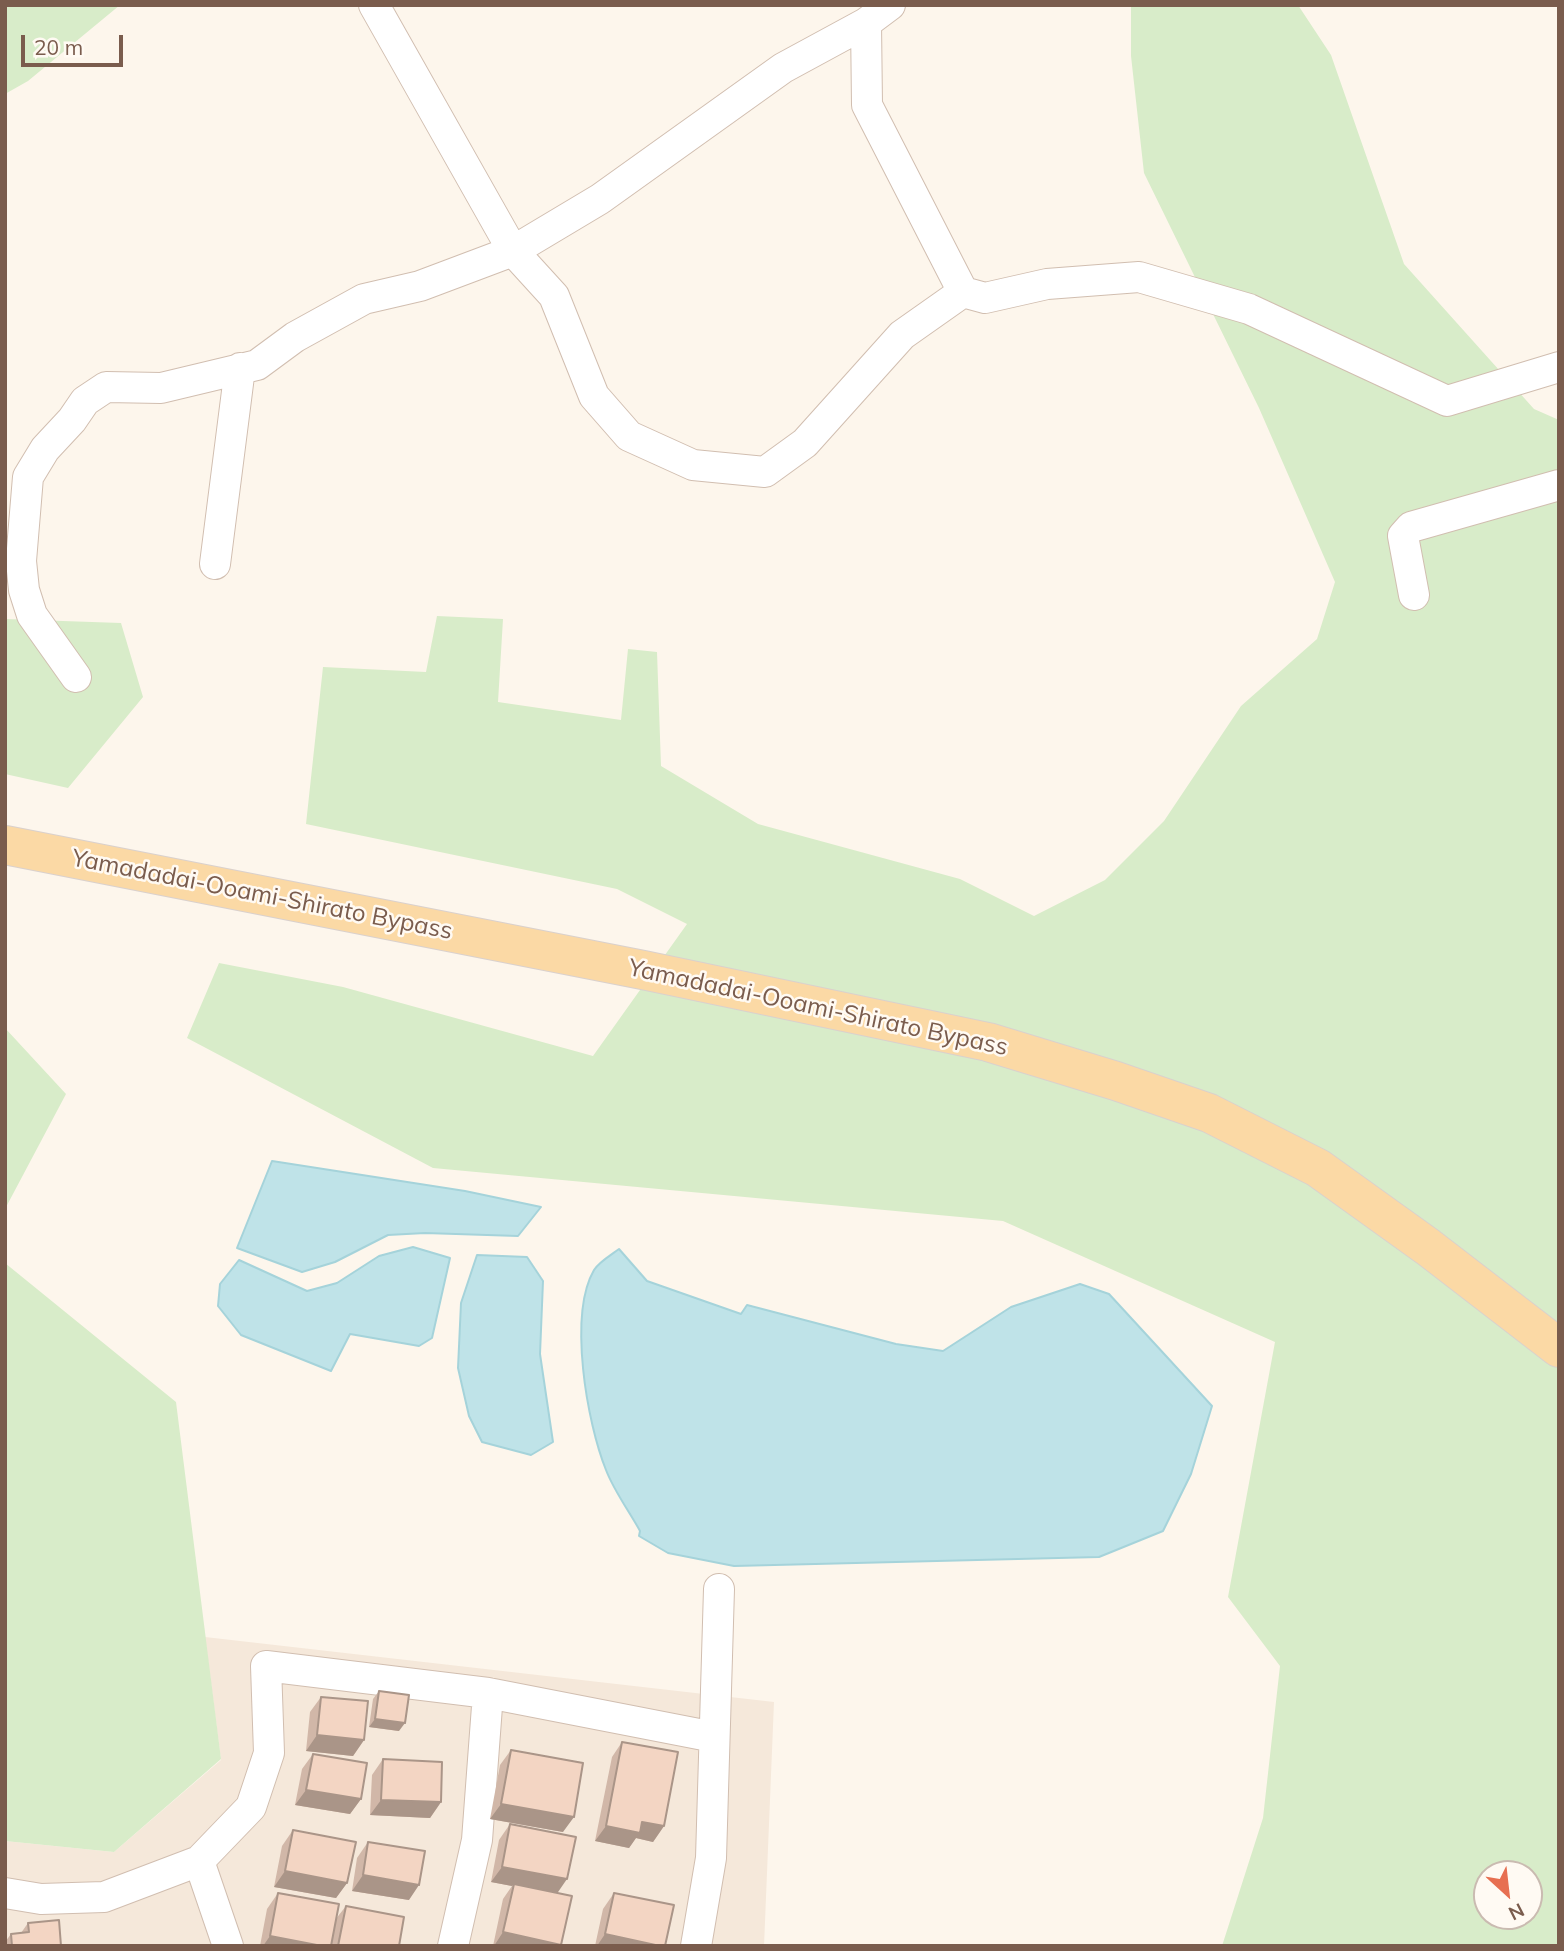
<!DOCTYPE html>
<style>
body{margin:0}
#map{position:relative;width:1564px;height:1951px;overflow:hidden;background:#fdf6ec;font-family:Mulish,sans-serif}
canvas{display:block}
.frame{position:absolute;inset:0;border:7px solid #7a5c4d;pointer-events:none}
.north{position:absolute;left:1473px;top:1860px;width:70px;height:70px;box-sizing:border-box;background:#fffaf3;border:2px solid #cabbb1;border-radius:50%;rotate:153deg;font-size:19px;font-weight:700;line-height:28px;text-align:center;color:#7a5c4d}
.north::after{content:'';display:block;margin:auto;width:24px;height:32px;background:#e76f51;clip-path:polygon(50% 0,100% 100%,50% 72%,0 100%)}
.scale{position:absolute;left:21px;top:35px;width:102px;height:32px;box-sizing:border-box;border:4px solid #7a5c4d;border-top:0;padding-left:9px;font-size:21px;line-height:24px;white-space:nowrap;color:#7a5c4d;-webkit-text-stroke:5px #fffaf3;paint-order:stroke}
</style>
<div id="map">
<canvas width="1564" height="1951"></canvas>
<div class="frame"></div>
<div class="north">N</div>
<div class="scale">20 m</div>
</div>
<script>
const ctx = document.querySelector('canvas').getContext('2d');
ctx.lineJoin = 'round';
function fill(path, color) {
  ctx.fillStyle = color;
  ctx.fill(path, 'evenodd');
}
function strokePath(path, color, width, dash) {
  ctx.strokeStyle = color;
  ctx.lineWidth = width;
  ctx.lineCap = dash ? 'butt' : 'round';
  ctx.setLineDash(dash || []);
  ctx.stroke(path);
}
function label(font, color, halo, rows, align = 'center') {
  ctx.font = font + ' Mulish,sans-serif';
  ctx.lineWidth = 5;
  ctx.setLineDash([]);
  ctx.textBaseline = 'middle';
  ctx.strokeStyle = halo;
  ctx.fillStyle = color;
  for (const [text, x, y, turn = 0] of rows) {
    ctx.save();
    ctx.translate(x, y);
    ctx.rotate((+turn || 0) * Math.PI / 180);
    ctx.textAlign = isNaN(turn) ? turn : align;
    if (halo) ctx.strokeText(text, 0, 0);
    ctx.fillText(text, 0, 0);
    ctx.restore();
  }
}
const residential = new Path2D(`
 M205,1637L774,1702L764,1946H5V1841L114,1852L221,1760Z`);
const green = new Path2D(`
 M5,5H120L28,81L5,94Z
 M1131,5H1298L1331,55L1404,264L1534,409L1559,420V1946H1222L1263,1818L1280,1666L1228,1597L1275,1342L1003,1221L433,1168L187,1038L219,963L343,987L593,1056L687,924L617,889L306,824L323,667L426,672L437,616L503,619L498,702L621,720L628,649L657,652L661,766L758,824L960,879L1034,916L1105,880L1164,821L1241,706L1317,639L1335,582L1259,408L1144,173L1131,56ZM1487,1874H1529V1916H1487Z
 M5,619L121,623L143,697L68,788L5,774Z
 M5,1028L66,1094L5,1209Z
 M5,1263L176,1402L221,1759L114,1852L5,1841Z`);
const water = new Path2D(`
 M272,1161L465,1191L541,1207L518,1236L425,1233L388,1235L335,1262L302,1272L237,1248Z
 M413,1247L450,1258L432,1338L419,1346L350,1334L331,1371L241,1335L218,1306L220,1284L239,1260L307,1291L337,1283L379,1256Z
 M619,1249L647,1281L741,1314L747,1305L896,1344L943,1351L1011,1307L1080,1284L1109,1294L1212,1406L1191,1474L1163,1531L1099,1557L734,1566L668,1553L639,1536L640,1531C629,1511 614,1491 606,1470C587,1423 568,1315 594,1270C599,1262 611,1255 619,1249Z
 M477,1255L527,1257L543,1281L540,1354L553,1442L531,1455L482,1442L469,1416L458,1368L461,1303Z`);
const minor = new Path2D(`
 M374,5L513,251L554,296L594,396L629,436L693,465L765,472L805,443L902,335L963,292L867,105L866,23L890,5
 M963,292L985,298L1047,284L1139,277L1249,309L1447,401L1559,367
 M215,564L240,368
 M1414,595L1403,536L1411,527L1559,485
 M76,677L32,615L24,590L21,561L28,477L45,449L72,420L85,401L106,387L161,388L257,365L295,337L364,299L420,286L513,251L600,199L783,68L866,23
 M199,1861L228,1946
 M5,1893L41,1899L104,1897L199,1861L251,1807L269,1753L266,1666L488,1693L714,1737
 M453,1946L477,1840L488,1693
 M696,1946L711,1858L719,1589`);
const primary = new Path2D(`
 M5,845L643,970L988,1042L1116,1081L1209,1113L1318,1168L1428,1247L1559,1348`);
const wall = new Path2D(`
 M379,1691L399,1731L369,1727L373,1699Z
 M321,1697L364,1740L353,1756L306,1751L310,1712Z
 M622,1742L664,1826L653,1842L636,1838L629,1848L595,1841L612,1757Z
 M511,1750L563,1832L490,1819L500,1765Z
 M313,1754L361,1799L350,1814L295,1805L302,1769Z
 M383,1759L441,1802L430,1818L370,1815L372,1775Z
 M510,1824L558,1893L560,1946H493L503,1899L512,1886L491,1882L499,1840Z
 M293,1830L347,1883L336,1898L274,1887L282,1846Z
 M368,1842L409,1900L352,1891L357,1858Z
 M278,1893L335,1920L346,1906L399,1946H260L267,1909Z
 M614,1893L665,1946H595L603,1909Z
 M28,1923L61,1946H5V1942L11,1934L21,1933Z`);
const shadedWall = new Path2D(`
 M375,1719L405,1723L399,1731L369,1727Z
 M317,1735L364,1740L353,1756L306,1751Z
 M306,1790L361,1799L350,1814L295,1805Z
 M381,1800L441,1802L430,1818L370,1815Z
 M501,1804L574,1817L563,1832L490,1819Z
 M642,1822L664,1826L653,1842L636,1838L629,1848L595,1841L606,1826Z
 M502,1867L567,1879L556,1895L514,1884L512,1886L491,1882Z
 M285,1871L347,1883L336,1898L274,1887Z
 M363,1875L419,1885L409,1900L352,1891Z
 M503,1932L561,1945L560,1946H494Z
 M605,1934L660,1946H597Z
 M270,1936L322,1946H263Z`);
const building = new Path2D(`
 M379,1691L409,1695L405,1723L375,1719Z
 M321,1697L368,1701L364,1740L317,1735Z
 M622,1742L678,1752L664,1826L642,1822L640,1833L606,1826Z
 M511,1750L583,1763L574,1817L501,1804Z
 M313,1754L367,1763L361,1799L306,1790Z
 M383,1759L442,1762L441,1802L381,1800Z
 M510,1824L576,1837L567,1879L502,1867Z
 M293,1830L356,1842L347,1883L285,1871Z
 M368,1842L425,1851L419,1885L363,1875Z
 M514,1884L572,1896L561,1945L503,1932Z
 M278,1893L339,1904L331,1946H322L270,1936Z
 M614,1893L674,1905L665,1946H660L605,1934Z
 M346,1906L404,1917L399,1946H338Z
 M59,1920L61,1946H12L11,1934L29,1932L28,1923Z`);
const streetNames = [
 ["Yamadadai-Ooami-Shirato Bypass",262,895,11],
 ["Yamadadai-Ooami-Shirato Bypass",818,1008,12]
];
fill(residential, '#f5e8da');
fill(green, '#d8ecc9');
fill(water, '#bfe3e8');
strokePath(water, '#a5d3da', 2);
strokePath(minor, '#d1beb0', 32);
strokePath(primary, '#dad1cd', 40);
strokePath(minor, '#fff', 30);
strokePath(primary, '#fbd9a5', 38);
fill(wall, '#d1b7a8');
fill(shadedWall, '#aa9588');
fill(building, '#f3d5c3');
strokePath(building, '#aa9588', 2);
label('24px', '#7a5c4d', '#fffaf3', streetNames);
</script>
